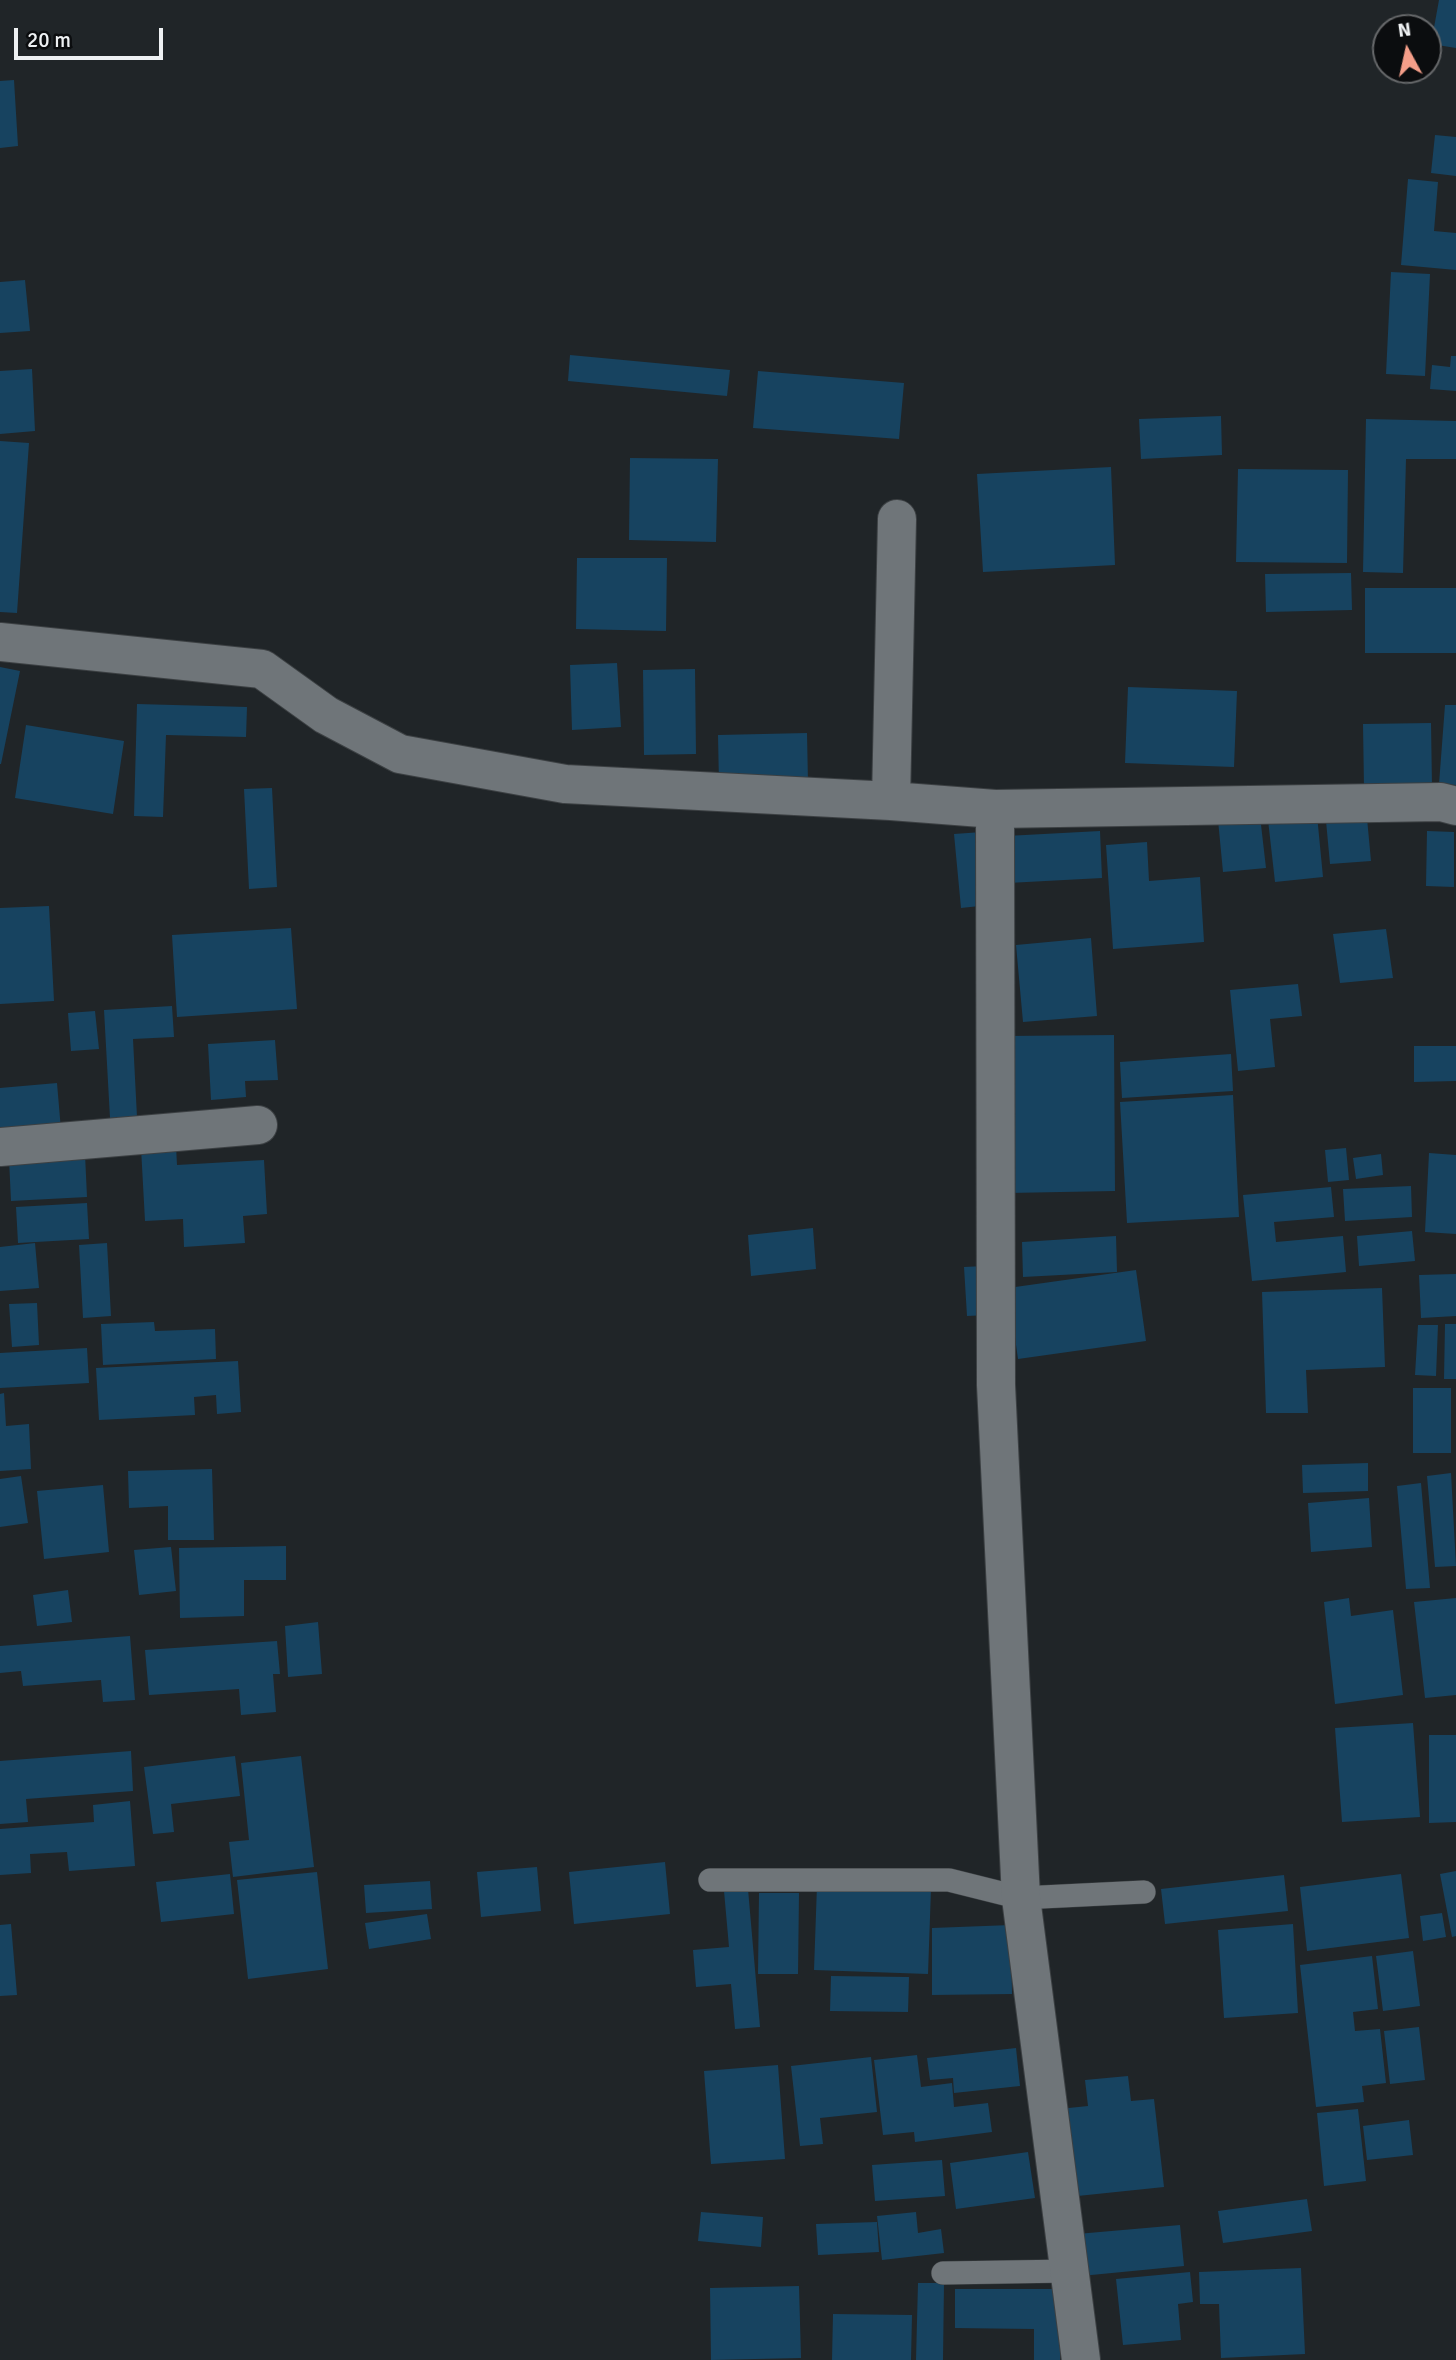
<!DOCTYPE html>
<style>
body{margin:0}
#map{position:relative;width:1456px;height:2360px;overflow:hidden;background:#202528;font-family:Signika,sans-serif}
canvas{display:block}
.north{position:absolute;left:1372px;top:14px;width:70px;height:70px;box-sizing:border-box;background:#0b0d0f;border:2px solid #66686a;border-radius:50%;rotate:352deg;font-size:19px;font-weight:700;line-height:28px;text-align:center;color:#eef1f3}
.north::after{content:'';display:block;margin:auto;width:24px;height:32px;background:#f49e89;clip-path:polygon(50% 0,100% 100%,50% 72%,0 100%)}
.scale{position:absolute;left:14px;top:28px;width:149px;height:32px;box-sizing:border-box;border:4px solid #eef1f3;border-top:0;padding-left:9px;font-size:21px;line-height:24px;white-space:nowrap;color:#eef1f3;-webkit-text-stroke:5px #0b0d0f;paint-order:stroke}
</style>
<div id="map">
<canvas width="1456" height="2360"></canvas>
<div class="north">N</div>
<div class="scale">20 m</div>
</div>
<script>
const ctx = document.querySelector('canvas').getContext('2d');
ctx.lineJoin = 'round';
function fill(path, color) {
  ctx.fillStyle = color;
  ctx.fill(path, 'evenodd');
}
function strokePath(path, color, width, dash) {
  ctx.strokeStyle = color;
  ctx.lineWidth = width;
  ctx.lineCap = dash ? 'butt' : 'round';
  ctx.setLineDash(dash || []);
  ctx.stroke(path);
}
const building = new Path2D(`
 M1439,0H1456V48L1431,44Z
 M14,80L18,146L0,148V81Z
 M1435,135L1456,137V176L1431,173Z
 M1408,179L1438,182L1434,231L1456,233V270L1401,265Z
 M1391,272L1430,274L1425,376L1386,374Z
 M25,280L30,331L0,333V282Z
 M570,355L730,370L727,396L568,381Z
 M1451,356H1456V391L1430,389L1432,365L1450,367Z
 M32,369L35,431L0,434V371Z
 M758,371L904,383L899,439L753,428Z
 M1221,416L1222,455L1141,459L1139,419Z
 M1366,419L1456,421V459H1406L1403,573L1363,572Z
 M0,441L29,443L17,613L0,612Z
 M630,458L718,459L716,542L629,540Z
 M1111,467L1115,565L983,572L977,474Z
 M1238,469L1348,470L1347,563L1236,562Z
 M577,558H667L666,631L576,629Z
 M1351,573L1352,610L1266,612L1265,574Z
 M1365,588H1456V653H1365Z
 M617,663L621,727L572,730L570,665Z
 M0,667L20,671L1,764H0Z
 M695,669L696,754L644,755L643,670Z
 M1128,687L1237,691L1234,767L1125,763Z
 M137,704L247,707L246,737L166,735L163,817L134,816Z
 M1445,705H1456V785L1439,784Z
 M1431,723L1432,787L1364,788L1363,724Z
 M26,725L124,741L113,814L15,798Z
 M807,733L808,783L719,784L718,735Z
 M272,788L277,887L249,889L244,789Z
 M1317,815L1323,877L1275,882L1268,820Z
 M1260,816L1266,868L1223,872L1218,820Z
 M1367,818L1371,861L1330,864L1326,821Z
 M1100,831L1102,878L1008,883L1006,836Z
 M1427,831L1454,832V887L1426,886Z
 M982,832L989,905L961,908L954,834Z
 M1147,842L1149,881L1200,877L1204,942L1113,949L1106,845Z
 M49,906L54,1001L0,1004V908Z
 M291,928L297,1009L177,1017L172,935Z
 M1386,929L1393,978L1340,983L1333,934Z
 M1091,938L1097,1016L1023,1022L1016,945Z
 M1298,984L1302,1016L1270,1019L1275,1067L1238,1071L1230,990Z
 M172,1006L174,1037L133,1039L137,1117L110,1118L104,1010Z
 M95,1011L99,1049L71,1051L68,1013Z
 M1114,1035L1115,1191L1008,1193L1006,1036Z
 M275,1040L278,1080L245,1081L246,1097L211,1100L208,1044Z
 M1414,1046H1456V1081L1414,1082Z
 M1231,1054L1233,1091L1122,1098L1120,1062Z
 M57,1083L61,1130L0,1136V1088Z
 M1233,1095L1239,1217L1127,1223L1120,1102Z
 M176,1146L177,1165L264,1160L267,1214L243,1216L245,1243L184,1247L183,1219L145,1221L141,1148Z
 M1346,1148L1349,1180L1328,1182L1325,1150Z
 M1429,1153L1456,1155V1234L1425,1232Z
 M85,1154L87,1197L11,1201L9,1159Z
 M1381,1154L1383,1175L1356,1179L1353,1158Z
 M1411,1186L1412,1217L1345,1221L1343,1189Z
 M1331,1187L1334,1217L1274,1222L1276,1242L1343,1236L1346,1272L1252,1281L1243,1195Z
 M87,1203L89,1239L18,1243L16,1207Z
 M813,1228L816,1269L751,1276L748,1235Z
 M1412,1231L1415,1261L1359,1266L1357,1236Z
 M1116,1236L1117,1272L1023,1277L1022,1242Z
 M35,1243L39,1288L0,1291V1247Z
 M107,1243L111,1316L83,1318L79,1245Z
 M984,1266L988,1315L967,1316L964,1267Z
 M1136,1270L1146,1341L1018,1359L1008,1288Z
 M1456,1274V1316L1421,1318L1419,1275Z
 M1382,1288L1385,1367L1306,1370L1308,1413H1266L1262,1292Z
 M37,1303L39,1345L12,1347L9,1304Z
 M154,1322L155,1331L215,1329L216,1359L103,1365L101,1324Z
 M1445,1324H1456V1379H1444Z
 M1418,1325H1438L1436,1376L1415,1375Z
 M87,1348L89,1383L0,1388V1353Z
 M238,1361L241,1412L217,1414L216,1395L194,1397L195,1415L99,1420L96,1368Z
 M1413,1388H1451V1453H1413Z
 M4,1393L6,1426L29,1424L31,1469L0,1471V1394Z
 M1368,1463V1491L1303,1493L1302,1465Z
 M212,1469L214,1540H168V1506L129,1508L128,1471Z
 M1451,1473L1456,1566L1435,1567L1427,1476Z
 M21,1476L28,1523L0,1527V1479Z
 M1421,1483L1430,1588L1406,1589L1397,1486Z
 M103,1485L109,1552L44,1559L37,1491Z
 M1369,1498L1372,1547L1311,1552L1308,1503Z
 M286,1546V1580H244V1616L180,1618L179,1548Z
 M171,1547L176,1591L139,1595L134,1550Z
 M68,1590L72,1622L37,1626L33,1595Z
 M1349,1598L1351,1616L1393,1610L1403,1695L1335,1704L1324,1602Z
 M1456,1598V1695L1425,1698L1414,1602Z
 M318,1622L322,1674L288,1677L285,1626Z
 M130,1636L135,1700L103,1702L101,1680L23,1686L21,1671L0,1673V1646Z
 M277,1641L280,1674H273L276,1712L241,1715L239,1689L149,1695L145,1650Z
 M1413,1723L1420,1817L1342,1822L1335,1728Z
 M1429,1735H1456V1822L1429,1823Z
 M131,1751L133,1791L26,1799L28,1822L0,1824V1761Z
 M235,1756L240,1796L171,1804L174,1832L153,1834L144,1767Z
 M301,1756L314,1867L233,1877L229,1842L249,1840L241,1763Z
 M130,1801L135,1866L69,1871L67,1852L30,1854L31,1873L0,1875V1829L94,1822L93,1805Z
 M665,1862L670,1914L574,1924L569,1872Z
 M537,1867L541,1911L481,1917L477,1872Z
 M1456,1871V1936L1452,1937L1440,1874Z
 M317,1872L328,1969L248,1979L237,1880Z
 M230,1874L234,1914L161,1922L156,1882Z
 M1401,1874L1409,1938L1307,1951L1300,1887Z
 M1284,1875L1288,1911L1165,1924L1161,1889Z
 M430,1881L432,1909L366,1913L364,1885Z
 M817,1885L931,1889L928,1974L814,1970Z
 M748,1889L760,2027L735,2029L731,1984L696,1987L693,1950L729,1947L724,1891Z
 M759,1893H799L798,1974H758Z
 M1442,1913L1446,1937L1423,1941L1420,1916Z
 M427,1914L431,1939L369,1949L365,1923Z
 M11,1924L17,1995L0,1996V1925Z
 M1293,1924L1298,2013L1224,2018L1218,1930Z
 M1011,1925L1012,1994L932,1995V1928Z
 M1413,1951L1420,2006L1383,2011L1376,1956Z
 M1372,1956L1378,2009L1353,2012L1355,2031L1380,2029L1386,2083L1362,2086L1364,2102L1316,2107L1300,1965Z
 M831,1976L909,1977L908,2012L830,2011Z
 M1419,2027L1425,2080L1390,2084L1384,2031Z
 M1016,2048L1020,2086L954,2093L953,2078L930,2080L927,2058Z
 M917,2055L921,2087L952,2083L954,2107L988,2103L992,2132L915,2142L914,2132L883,2135L874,2060Z
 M871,2057L877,2112L820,2118L823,2144L800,2146L791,2066Z
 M778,2065L785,2159L711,2164L704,2071Z
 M1128,2076L1131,2101L1154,2099L1164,2187L1068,2197L1059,2109L1088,2106L1085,2080Z
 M1358,2109L1366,2181L1324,2186L1317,2113Z
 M1409,2120L1413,2155L1367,2160L1363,2126Z
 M1028,2152L1035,2198L956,2209L950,2163Z
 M942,2160L945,2196L875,2201L872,2165Z
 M1307,2199L1312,2231L1223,2243L1218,2211Z
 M701,2212L763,2217L761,2247L698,2241Z
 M916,2212L918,2233L941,2229L944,2253L882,2260L877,2216Z
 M877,2222L879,2252L818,2255L816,2224Z
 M1180,2225L1184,2266L1081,2276L1077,2234Z
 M1301,2268L1305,2354L1221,2358L1219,2304H1200L1199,2272Z
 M1190,2272L1193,2302L1178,2304L1181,2340L1123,2345L1116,2279Z
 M918,2283H944L943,2360H916Z
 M799,2286L801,2358L711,2360L710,2288Z
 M955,2289H1060V2360H1034V2329L955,2328Z
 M833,2314L912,2315L911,2360H832Z`);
const service = new Path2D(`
 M710,1880H949L1021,1898L1144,1892
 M943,2273L1069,2271`);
const minor = new Path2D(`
 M0,642L262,669L326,715L400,754L565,784L891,801L995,809L1441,802L1456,806
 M891,801L897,519
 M995,809L996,1385L1021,1898L1081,2360
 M0,1147L258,1125`);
fill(building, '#174360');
strokePath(service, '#3c4043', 24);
strokePath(minor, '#3c4043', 40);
strokePath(service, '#6f7579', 23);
strokePath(minor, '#6f7579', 38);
</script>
